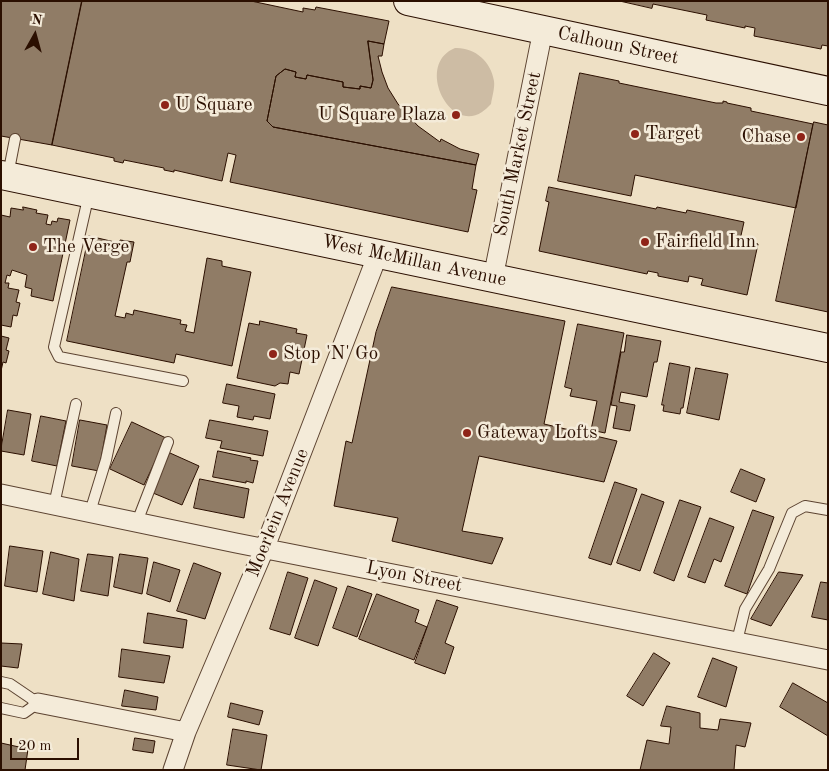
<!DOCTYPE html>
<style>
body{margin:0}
#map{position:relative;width:829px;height:771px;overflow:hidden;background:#eee0c5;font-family:"Old Standard TT",serif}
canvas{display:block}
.frame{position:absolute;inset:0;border:2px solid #2b0f00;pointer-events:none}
.north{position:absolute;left:10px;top:10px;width:50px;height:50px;-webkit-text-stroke:4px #f4ebd9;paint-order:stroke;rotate:7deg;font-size:14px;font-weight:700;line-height:20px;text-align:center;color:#2b0f00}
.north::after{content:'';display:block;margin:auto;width:18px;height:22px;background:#2b0f00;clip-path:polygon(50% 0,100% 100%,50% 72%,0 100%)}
.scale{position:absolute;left:10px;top:738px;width:69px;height:22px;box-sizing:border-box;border:2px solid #2b0f00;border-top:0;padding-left:6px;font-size:15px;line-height:18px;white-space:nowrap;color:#2b0f00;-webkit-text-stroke:4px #f4ebd9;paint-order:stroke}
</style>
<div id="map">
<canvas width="829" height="771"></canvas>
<div class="frame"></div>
<div class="north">N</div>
<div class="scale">20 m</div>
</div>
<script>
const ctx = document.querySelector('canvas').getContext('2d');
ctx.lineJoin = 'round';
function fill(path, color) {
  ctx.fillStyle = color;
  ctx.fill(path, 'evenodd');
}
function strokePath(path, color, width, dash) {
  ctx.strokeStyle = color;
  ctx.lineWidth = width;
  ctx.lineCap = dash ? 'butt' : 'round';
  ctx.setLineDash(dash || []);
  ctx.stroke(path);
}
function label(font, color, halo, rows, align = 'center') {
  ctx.font = font + ' "Old Standard TT",serif';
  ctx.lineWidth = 5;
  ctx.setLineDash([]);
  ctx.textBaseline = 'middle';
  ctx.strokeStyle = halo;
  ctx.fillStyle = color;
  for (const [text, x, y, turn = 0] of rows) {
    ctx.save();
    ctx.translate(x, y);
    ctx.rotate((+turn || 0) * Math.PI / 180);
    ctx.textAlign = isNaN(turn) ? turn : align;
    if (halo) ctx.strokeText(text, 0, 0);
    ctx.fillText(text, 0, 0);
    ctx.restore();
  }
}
const green = new Path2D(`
 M455,48C474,47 491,61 494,81C495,88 492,97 491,104C488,107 485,110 482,112C449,134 415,64 455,48Z`);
const building = new Path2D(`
 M1,1H82L52,145L1,136Z
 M82,1H251L303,12V8L315,10L316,7L389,21L384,44L368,41L373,80L371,88L360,86V89L343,87V82L307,75L306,79L295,77L296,72L285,69L276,76L267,121L273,127L476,165L472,189L477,190L468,232L230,182L236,155L228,153L222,181L174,170V172L164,170V168L124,160L123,163L114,161V158L52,145Z
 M620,1H828V46L822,45L821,49L754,36L755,28L745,26V28L706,20L707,15L653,4L652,8Z
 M368,41L384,44L382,56H378L382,72L388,88L398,104L418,126L440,142L441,139L460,149L479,154L476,165L273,127L267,121L276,76L285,69L296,72L295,77L306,79L307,75L343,82V87L360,89V86L371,88L373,80Z
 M580,73L619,81V83L716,103H723V101L727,102V103L751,108V111L813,124L796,208L635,175L631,196L558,181Z
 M814,122L828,125V312L776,301Z
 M549,187L656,209L657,207L686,213L687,210L744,222L740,240L758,244L747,295L701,285L703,279L689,276L688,282L658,276V273L648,271L647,274L539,251L549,202L546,201Z
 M23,207L37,210L36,213L48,215L46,224L51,225L52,221L57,222L58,218L70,220L53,301L31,296L32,289L25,287L27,275L12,270L10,276L7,275L5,283H9L8,288L19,290L16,302L20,303L17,316L13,315L11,327L1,325V215L10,217L11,208L23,210Z
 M89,236L119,243L120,240L134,242L130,262H127L115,316L125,318L126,313L133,315L134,310L181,320L180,324L187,325L185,331L194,333L207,258L222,261V266L251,272L232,366L176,354L174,363L67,341Z
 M392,287L565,321L544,424L617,441L604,482L479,456L462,531L503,538L492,564L392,541L398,518L334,506L346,441L352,443L376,332Z
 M260,321L297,329L296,333L307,335L299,374L290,372L288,384L280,383L275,386L237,378L249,323L259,325Z
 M578,324L624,333L605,433L591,430L597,401L570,396L572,389L565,387Z
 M627,335L661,341L657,362H654L647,397L621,392L619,402L635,405L630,431L613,428L617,406L611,405L621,352H624Z
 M1,336L9,338L6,350L9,351L6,363L3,362L1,371Z
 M670,363L690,367L683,408H681L680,414L663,411L664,405H662Z
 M696,368L728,374L719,420L687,413Z
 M227,384L275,394L270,419L254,416L253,420L237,417L239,406L223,403Z
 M8,410L31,414L24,455L1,451Z
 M41,416L66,421L57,466L32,461Z
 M80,420L107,425L99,471L72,466Z
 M210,420L268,431L263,456L220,448L222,441L206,438Z
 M132,422L166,438L144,485L110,469Z
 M218,451L251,458L250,460L258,461L253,483L246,481V483L213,477Z
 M170,453L199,466L182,505L153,493Z
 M741,469L765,479L756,502L731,492Z
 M200,479L249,489L244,518L194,508Z
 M615,482L637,489L611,565L589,558Z
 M642,494L664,502L640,571L617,563Z
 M680,500L701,507L674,581L654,573Z
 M753,510L774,517L747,594L725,586Z
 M710,518L734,527L721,562L714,559L705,583L688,577Z
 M10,546L43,551L37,592L5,586Z
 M51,552L79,559L74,601L43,594Z
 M88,554L113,557L108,596L81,591Z
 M120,554L148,558L142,594L114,587Z
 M154,562L180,570L170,602L147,594Z
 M194,563L221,573L205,619L177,611Z
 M288,572L308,578L290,635L270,629Z
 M779,572L803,575L771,626L751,619Z
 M315,580L337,588L318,646L295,638Z
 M821,582L828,583V620L812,617Z
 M348,586L372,594L357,637L333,628Z
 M377,594L419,610L415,622L427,627L414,660L359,639Z
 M437,600L458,607L445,643L454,647L445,674L415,663Z
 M148,613L187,620L183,648L144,643Z
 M1,643L22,644L18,668L1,666Z
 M122,649L170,656L164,683L119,677Z
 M654,653L670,663L643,706L627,696Z
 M713,658L737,667L726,707L698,697Z
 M793,683L828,703V736L780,707Z
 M125,690L158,697L156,710L122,706Z
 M231,703L263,711L259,725L228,717Z
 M667,706L700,713V728L718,730L720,719L751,723L745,747L736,745L734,770H640L647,740L669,744L671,727L661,726Z
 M233,729L267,735L261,770L227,765Z
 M135,738L155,741L153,753L133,750Z
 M1,743L28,749L25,770H1Z`);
const lane = new Path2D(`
 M8,175L15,139
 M89,194L54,347L59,357L183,381
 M54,505L76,404
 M90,512L106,460L116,413
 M137,522L168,442
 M737,641L745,609L769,569L792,513L805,506L828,510
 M1,682L10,684L38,703L24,713L1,708`);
const street = new Path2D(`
 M493,278L543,30
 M1,494L236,543L828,660
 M38,703L186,732
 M173,770L186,732L265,547L378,254`);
const secondary = new Path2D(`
 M408,1L828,91
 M1,175L828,348`);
const markers = [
 [165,105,5,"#8f2418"],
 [456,115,5,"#8f2418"],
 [635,134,5,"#8f2418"],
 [801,137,5,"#8f2418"],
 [645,242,5,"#8f2418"],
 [33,247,5,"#8f2418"],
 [273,354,5,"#8f2418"],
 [467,433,5,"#8f2418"]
];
const streetNames = [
 ["Calhoun Street",618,46,12],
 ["South Market Street",518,154,-78],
 ["West McMillan Avenue",414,261,12],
 ["Moerlein Avenue",278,513,-68],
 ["Lyon Street",414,577,11]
];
const poiNames = [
 ["U Square",175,105],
 ["U Square Plaza",446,115,"right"],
 ["Target",645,134],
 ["Chase",791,137,"right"],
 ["Fairfield Inn",655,242],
 ["The Verge",43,247],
 ["Stop 'N' Go",283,354],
 ["Gateway Lofts",477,433]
];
fill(green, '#cdbca4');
fill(building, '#907c66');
strokePath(building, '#2b0f00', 1);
strokePath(lane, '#5c4331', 12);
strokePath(street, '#5c4331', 21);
strokePath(secondary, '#2b0f00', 30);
strokePath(lane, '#f4ebd9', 10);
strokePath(street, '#f4ebd9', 19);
strokePath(secondary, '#f4ebd9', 28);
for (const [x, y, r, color] of markers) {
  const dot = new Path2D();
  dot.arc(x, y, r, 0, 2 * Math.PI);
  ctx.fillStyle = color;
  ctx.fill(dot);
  strokePath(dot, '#f4ebd9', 2);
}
label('19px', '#2b0f00', '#f4ebd9', streetNames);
label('19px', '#2b0f00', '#f4ebd9', poiNames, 'left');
</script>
